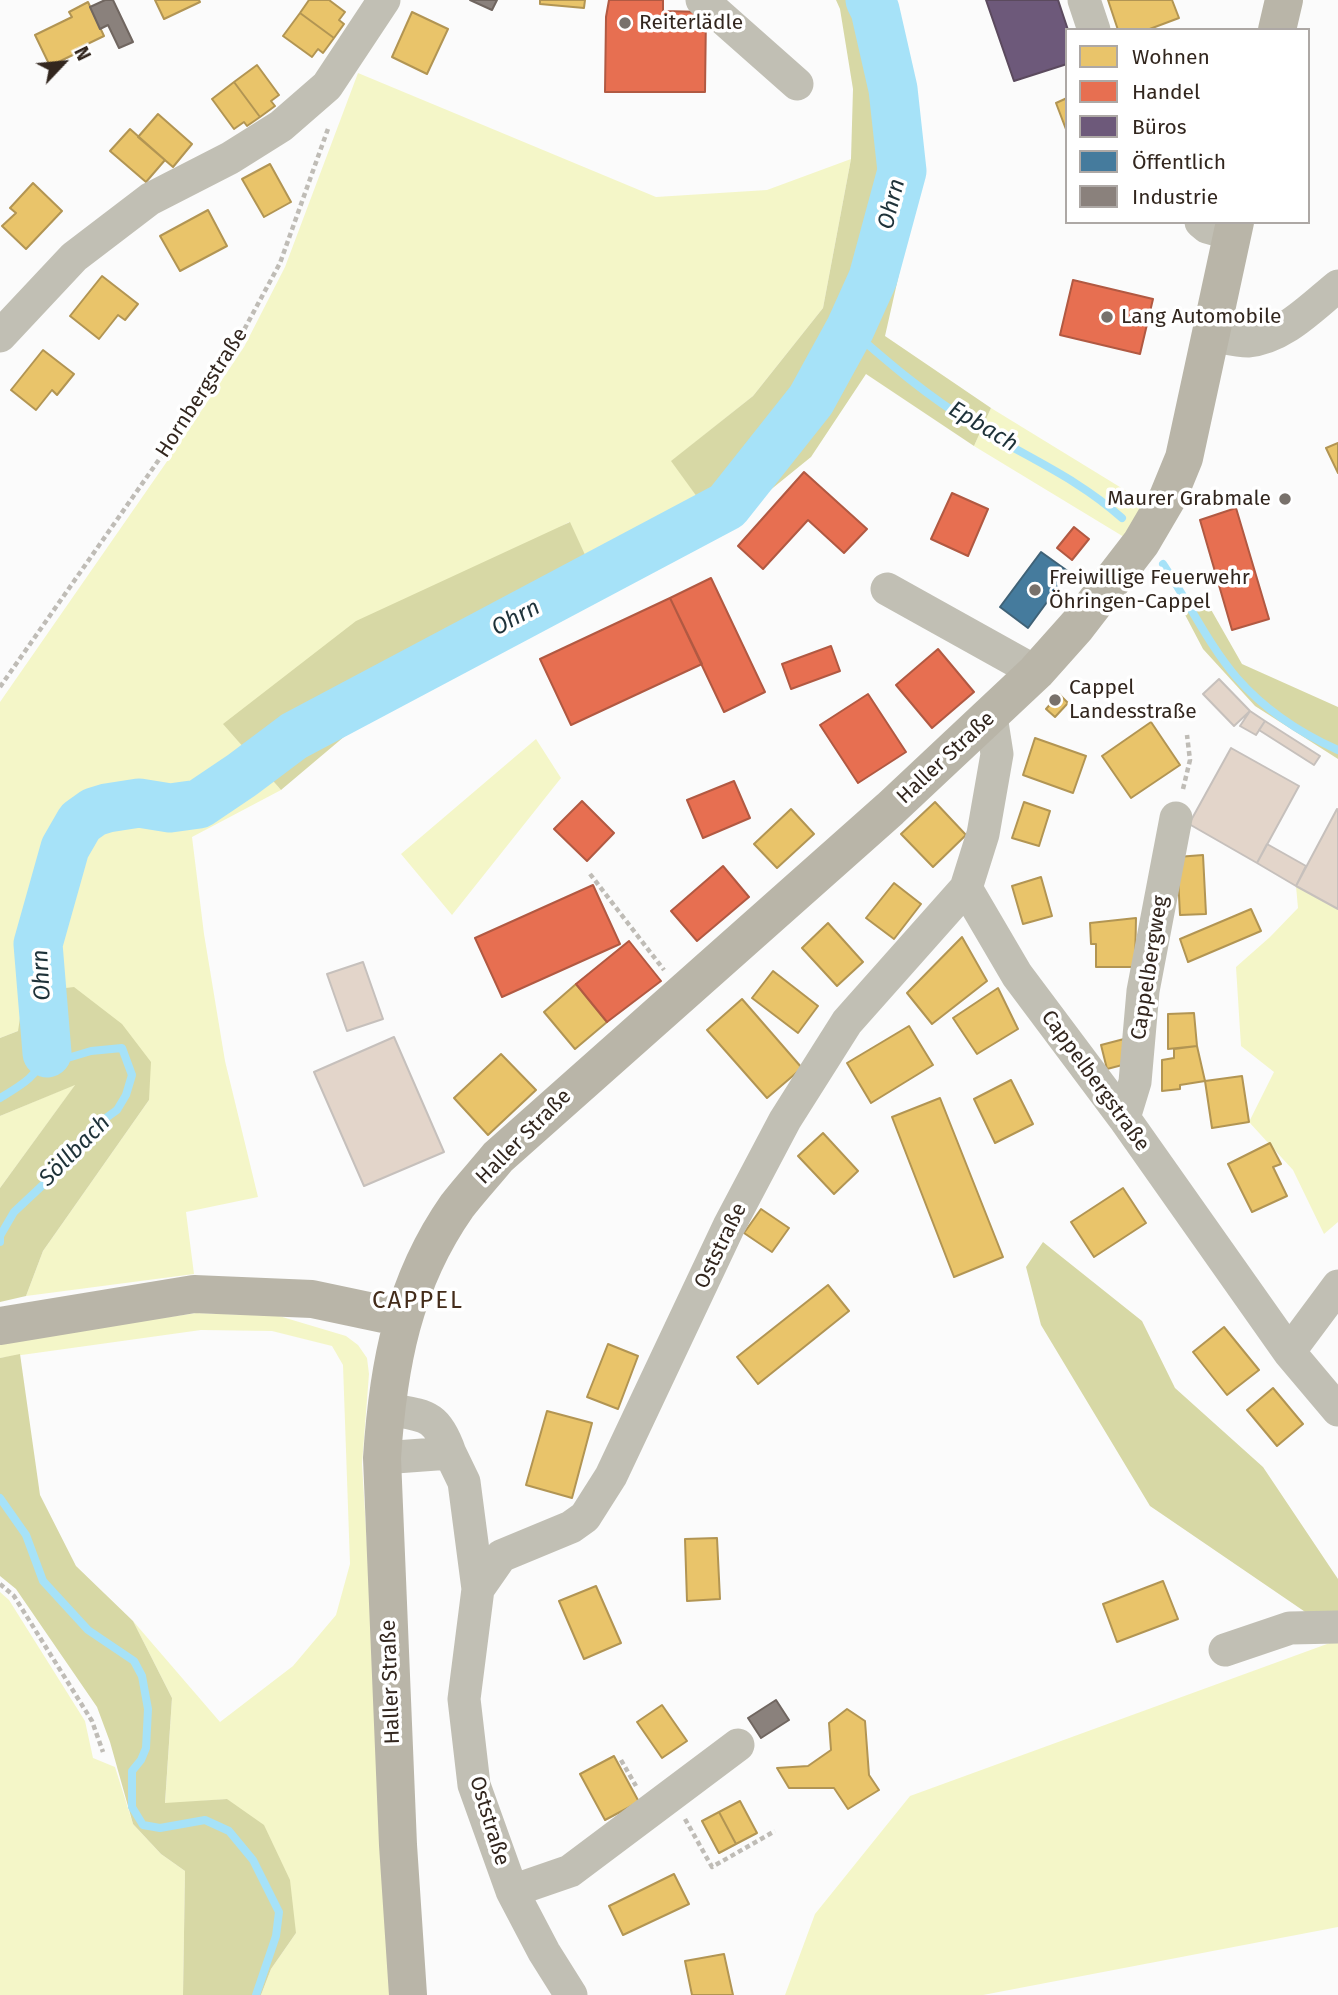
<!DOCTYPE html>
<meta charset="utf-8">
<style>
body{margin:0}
#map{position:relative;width:1338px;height:1995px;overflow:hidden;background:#fbfbfb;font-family:"Fira Sans",sans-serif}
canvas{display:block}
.legend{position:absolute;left:1065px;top:28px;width:245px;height:196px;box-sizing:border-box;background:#fff;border:2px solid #ada8a5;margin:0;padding:9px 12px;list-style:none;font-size:21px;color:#32261e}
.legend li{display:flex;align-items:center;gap:14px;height:35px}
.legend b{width:35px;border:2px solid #ada8a5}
.north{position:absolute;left:28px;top:28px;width:70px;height:70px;-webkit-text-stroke:5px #fff;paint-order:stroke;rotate:64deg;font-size:19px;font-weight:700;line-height:28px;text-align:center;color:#32261e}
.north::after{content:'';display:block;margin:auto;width:24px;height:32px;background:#32261e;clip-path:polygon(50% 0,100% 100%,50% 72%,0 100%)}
</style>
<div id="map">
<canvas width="1338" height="1995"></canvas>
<ul class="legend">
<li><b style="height:19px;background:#e9c46a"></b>Wohnen</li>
<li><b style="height:19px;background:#e76f51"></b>Handel</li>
<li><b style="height:19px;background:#6d597a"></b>Büros</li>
<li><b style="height:19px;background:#457b9d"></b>Öffentlich</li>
<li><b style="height:19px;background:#8a817c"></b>Industrie</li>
</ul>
<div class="north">N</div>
</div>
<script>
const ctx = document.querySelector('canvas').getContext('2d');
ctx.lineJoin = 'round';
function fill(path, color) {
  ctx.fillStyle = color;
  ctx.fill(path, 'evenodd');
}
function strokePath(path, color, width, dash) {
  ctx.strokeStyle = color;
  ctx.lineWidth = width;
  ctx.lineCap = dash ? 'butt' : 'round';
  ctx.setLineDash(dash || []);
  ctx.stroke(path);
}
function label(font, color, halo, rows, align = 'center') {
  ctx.font = font + ' "Fira Sans",sans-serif';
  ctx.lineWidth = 7;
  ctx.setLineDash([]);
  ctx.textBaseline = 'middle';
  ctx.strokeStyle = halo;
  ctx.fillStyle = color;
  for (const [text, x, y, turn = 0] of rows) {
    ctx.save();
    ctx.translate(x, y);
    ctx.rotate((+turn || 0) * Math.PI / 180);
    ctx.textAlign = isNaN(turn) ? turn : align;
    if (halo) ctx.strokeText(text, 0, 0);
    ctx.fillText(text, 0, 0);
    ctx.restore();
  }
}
const green = new Path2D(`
 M358,73L656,197L767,190L851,159L823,308L753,396L672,461L721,530L602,592L569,522L224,724L281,790L192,837L204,934L225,1061L258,1197L186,1212L194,1274L26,1296L43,1251L149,1100L18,1031L0,1038V702L177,447L244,347L285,267Z
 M991,408L1146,503L1124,537L974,446Z
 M536,739L561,778L452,915L401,854Z
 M1296,886L1338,909V1222L1324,1234L1293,1170L1249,1122L1274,1072L1241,1046L1236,967L1270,937L1298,908Z
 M76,1084L0,1188V1116Z
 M196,1313L279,1316L346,1336L358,1345L367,1358L369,1374L362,1464L395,1995H261L271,1969L296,1933L227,1799L165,1804L172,1698L133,1621L220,1722L293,1666L336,1615L350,1564L343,1365L332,1346L272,1331L201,1330L0,1358V1342Z
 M0,1592L9,1600L85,1721L93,1758L115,1767L133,1824L161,1854L185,1871L183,1995H0Z
 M1338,1640V1927L983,1995H785L815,1914L910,1796Z`);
const forest = new Path2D(`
 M836,0H886L910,70L921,177L885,336L991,408L974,446L866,374L811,457L721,530L671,461L753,396L823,308L851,159L853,89L840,9Z
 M570,522L602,592L345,736L281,790L223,724L356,621Z
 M1205,599L1242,664L1338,707V759L1255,706L1203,649L1182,609Z
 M74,987L122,1024L151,1062L149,1100L43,1251L26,1296L0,1302V1188L75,1085L0,1116V1038L18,1031L24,993Z
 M1043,1242L1142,1321L1175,1388L1263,1467L1338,1579V1618L1317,1620L1150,1506L1041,1325L1026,1267Z
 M20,1354L40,1495L76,1566L133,1621L172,1698L165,1803L227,1799L264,1825L290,1880L296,1933L271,1969L261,1995H183L185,1871L161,1854L133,1824L110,1742L97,1707L16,1589L0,1576V1358Z`);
const homes = new Path2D(`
 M155,0H199L200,2L164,19Z
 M309,0H329L345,12L339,20L344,24L334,38L300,13Z
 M540,0H585L584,8L540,4Z
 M1108,0H1172L1179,18L1147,30H1118Z
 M88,2L104,36L77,49L79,52L50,66L35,35L72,17L69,12Z
 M412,12L448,29L427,74L392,57Z
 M300,13L334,38L323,53L318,49L312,57L283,36Z
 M257,65L279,95L271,101L275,106L260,117L234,82Z
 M234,82L260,117L247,126L244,122L234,129L212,99Z
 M1067,98V132L1056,103Z
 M158,114L192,144L173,167L138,137Z
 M130,129L165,160L146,182L110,151Z
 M270,164L291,202L264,217L242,179Z
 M33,183L62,211L26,249L2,226L16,213L10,208Z
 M208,210L227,246L180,271L160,236Z
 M102,276L138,304L125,320L118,315L99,339L70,316Z
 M43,350L74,374L57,395L52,390L36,410L11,390Z
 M1338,443V473L1326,448Z
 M1059,694L1068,703L1055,717L1046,709Z
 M1151,722L1180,765L1131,798L1102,756Z
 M1035,738L1086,756L1073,793L1023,775Z
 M935,802L966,835L933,867L901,834Z
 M1024,802L1050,811L1039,846L1012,838Z
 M791,809L814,834L777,868L754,844Z
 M1203,855L1206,914L1180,915L1177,857Z
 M1041,877L1052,916L1023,924L1012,886Z
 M894,883L921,904L894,939L866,918Z
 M1251,909L1261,931L1188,962L1180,939Z
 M1136,918L1135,967H1096V944H1091L1090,923Z
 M828,923L863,962L837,986L802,948Z
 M962,937L987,981L932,1024L907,993Z
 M773,971L818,1006L798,1033L752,998Z
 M576,984L607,1022L575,1049L544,1012Z
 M998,988L1018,1029L977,1054L953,1018Z
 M742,999L802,1068L767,1098L707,1030Z
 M1194,1013L1197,1046L1168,1049V1014Z
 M909,1026L933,1065L871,1103L847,1063Z
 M1124,1039L1130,1063L1107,1069L1101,1045Z
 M1197,1046L1205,1081L1180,1085V1089L1162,1091V1060L1174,1058V1049Z
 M501,1054L536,1090L488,1135L454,1098Z
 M1242,1076L1249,1122L1212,1128L1205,1081Z
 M1011,1080L1033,1124L995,1143L974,1099Z
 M940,1098L1003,1257L954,1277L892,1117Z
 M823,1133L858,1171L834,1194L798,1156Z
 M1270,1143L1281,1164L1273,1167L1287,1196L1252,1212L1228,1164Z
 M1123,1188L1146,1223L1094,1257L1071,1222Z
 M761,1209L789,1228L772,1252L744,1233Z
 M828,1285L849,1311L758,1384L737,1357Z
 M1224,1327L1259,1370L1227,1395L1193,1352Z
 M608,1344L638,1356L618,1409L587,1397Z
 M1273,1388L1303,1424L1277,1446L1247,1410Z
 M547,1411L592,1423L572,1498L526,1485Z
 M717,1538L720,1599L687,1601L685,1539Z
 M1163,1581L1178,1619L1117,1642L1103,1604Z
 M596,1586L621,1643L584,1659L559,1601Z
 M662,1705L687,1741L662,1758L637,1722Z
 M847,1709L865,1721L869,1775L879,1790L848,1809L834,1788H789L777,1768L808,1766L831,1750L829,1723Z
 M614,1756L639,1802L605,1820L580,1774Z
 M740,1801L757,1833L736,1844L719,1812Z
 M719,1812L736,1844L719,1853L702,1821Z
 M674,1874L689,1904L623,1935L609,1906Z
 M724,1954L733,1995H692L685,1961Z`);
const shops = new Path2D(`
 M609,0H663V11L706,12L705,92H605L606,17Z
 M1073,280L1153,299L1140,354L1060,335Z
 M804,472L867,529L844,553L808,520L763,569L738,546Z
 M952,493L988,509L968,556L931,539Z
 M1236,508L1269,619L1232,630L1200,520Z
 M1074,527L1089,539L1072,560L1057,548Z
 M711,578L765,692L724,712L670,598Z
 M670,598L702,664L571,725L540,659Z
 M831,646L840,671L791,689L782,664Z
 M938,649L974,692L932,728L896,685Z
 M868,694L906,752L858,783L820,725Z
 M734,781L750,818L703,838L687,800Z
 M582,801L614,833L587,861L554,829Z
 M723,866L749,897L697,941L671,911Z
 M593,885L620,944L502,997L475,938Z
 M629,941L661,981L607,1022L576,984Z`);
const offices = new Path2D(`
 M986,0H1058L1068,30L1067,64L1014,81Z`);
const public = new Path2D(`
 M1041,552L1069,572L1028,628L1000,607Z`);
const industry = new Path2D(`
 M105,0H113L133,42L119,48L108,25L100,29L90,7Z
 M470,0H497L492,10Z
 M776,1700L789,1720L761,1738L748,1718Z`);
const stream = new Path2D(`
 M850,329C890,364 926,395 973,424C1025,457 1075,476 1122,518
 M1163,564C1188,601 1208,644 1237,678C1265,710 1300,733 1338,750
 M0,1098C23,1084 35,1078 47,1053L61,1060L91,1051L122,1048L132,1075L126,1095L117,1110L99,1123L78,1152L14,1212L0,1236V1242
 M0,1498L26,1535L43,1581L88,1630L134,1661L142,1676L148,1709L146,1748L141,1760L132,1771V1807L143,1825L160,1828L205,1820L229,1831L253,1860L279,1912L276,1936L256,1995`);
const river = new Path2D(`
 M47,1053L38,944L65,848L80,822L94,812L107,808L139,803L170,808L199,804L242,775L294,736L727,506L811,400L850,329L873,278L902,171L893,89L875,10L870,0`);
const building = new Path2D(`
 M1219,679L1250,711L1234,726L1203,694Z
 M1250,711L1265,721L1256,735L1240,726Z
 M1265,721L1320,756L1314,765L1259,730Z
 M1231,748L1299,786L1257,863L1189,824Z
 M1337,809L1338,810V909L1296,886Z
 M1267,844L1306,866L1296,886L1257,863Z
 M363,962L383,1019L347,1031L327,974Z
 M394,1037L444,1152L364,1186L314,1072Z`);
const path = new Path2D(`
 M0,687L172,441L238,341L280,263L329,126
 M1183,789L1190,760L1187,735
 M590,874L664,970
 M0,1584L14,1596L92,1721L103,1752
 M621,1760L636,1786
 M685,1819L712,1867L775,1831`);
const minor = new Path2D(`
 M702,0L797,84
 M1084,0L1094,30
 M1201,222L1207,227L1232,234
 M1209,335C1222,337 1236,341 1248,341C1283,338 1312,307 1338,286
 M0,336L74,257L150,199L230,158L281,126L327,86L384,0
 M887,589L1036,672
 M991,716L997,754L983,834L966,888L1017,975L1124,1118L1289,1352L1338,1410
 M1124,1118L1135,1082L1143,991L1176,818
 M1289,1352L1338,1286
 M385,1409C424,1416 436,1412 450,1453
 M382,1458L450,1453L464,1482L478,1589L464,1699L474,1785L512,1891L544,1952L571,1995
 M478,1589L501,1556L571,1527L585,1517L611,1476L729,1226L785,1120L847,1022L966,888
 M1225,1650L1290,1628L1338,1627
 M512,1891L570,1871L738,1745`);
const major = new Path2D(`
 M1277,30L1284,0
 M0,1326L194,1294L312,1299L402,1318
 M408,1995L398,1845L382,1458C388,1366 403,1283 457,1206C470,1189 485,1173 498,1157L890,809L1036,672L1077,626L1141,543L1168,497L1184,458L1235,222`);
const markers = [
 [625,23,7,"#78716b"],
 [1107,317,7,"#78716b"],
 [1285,499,7,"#78716b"],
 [1035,590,7,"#78716b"],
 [1055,700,7,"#78716b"]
];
const poiNames = [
 ["Reiterlädle",639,23],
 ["Lang Automobile",1121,317],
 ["Maurer Grabmale",1271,499,"right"],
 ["Freiwillige Feuerwehr",1049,578],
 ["Öhringen-Cappel",1049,602],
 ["Cappel",1069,688],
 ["Landesstraße",1069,712]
];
const streetNames = [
 ["Hornbergstraße",202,393,-57],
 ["Haller Straße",946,758,-43],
 ["Cappelbergweg",1150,968,-81],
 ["Cappelbergstraße",1095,1081,54],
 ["Haller Straße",524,1137,-45],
 ["Oststraße",721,1246,-64],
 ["Haller Straße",391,1682,-92],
 ["Oststraße",489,1821,73]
];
const waterNames = [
 ["Ohrn",892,204,-76],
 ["Epbach",983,427,31],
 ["Ohrn",516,618,-28],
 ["Ohrn",42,975,-93],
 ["Söllbach",75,1151,-45]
];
const quarterNames = [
 ["CAPPEL",418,1301]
];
fill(green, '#f4f6c8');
fill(forest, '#d7d8a5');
fill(homes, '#e9c46a');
strokePath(homes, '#b29553', 2);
fill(shops, '#e76f51');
strokePath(shops, '#b15942', 2);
fill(offices, '#6d597a');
strokePath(offices, '#5b4a5e', 2);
fill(public, '#457b9d');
strokePath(public, '#3f6277', 2);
fill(industry, '#8a817c');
strokePath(industry, '#706660', 2);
strokePath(stream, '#a6e2f8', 8);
strokePath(river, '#a6e2f8', 49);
fill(building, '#e3d5ca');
strokePath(building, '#c6c0bc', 2);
strokePath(path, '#bfbcb6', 4.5, [5, 3.5]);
strokePath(minor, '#c1bfb4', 33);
strokePath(major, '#b9b5a8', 38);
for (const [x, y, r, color] of markers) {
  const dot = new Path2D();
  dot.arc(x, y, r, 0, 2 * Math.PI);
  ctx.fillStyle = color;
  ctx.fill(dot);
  strokePath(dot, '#fff', 2.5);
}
label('21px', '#32261e', '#fff', poiNames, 'left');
label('21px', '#32261e', '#fff', streetNames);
label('italic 23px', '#1e3239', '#fff', waterNames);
ctx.letterSpacing = '2px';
label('24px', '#442c1a', '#fff', quarterNames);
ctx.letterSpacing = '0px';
</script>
